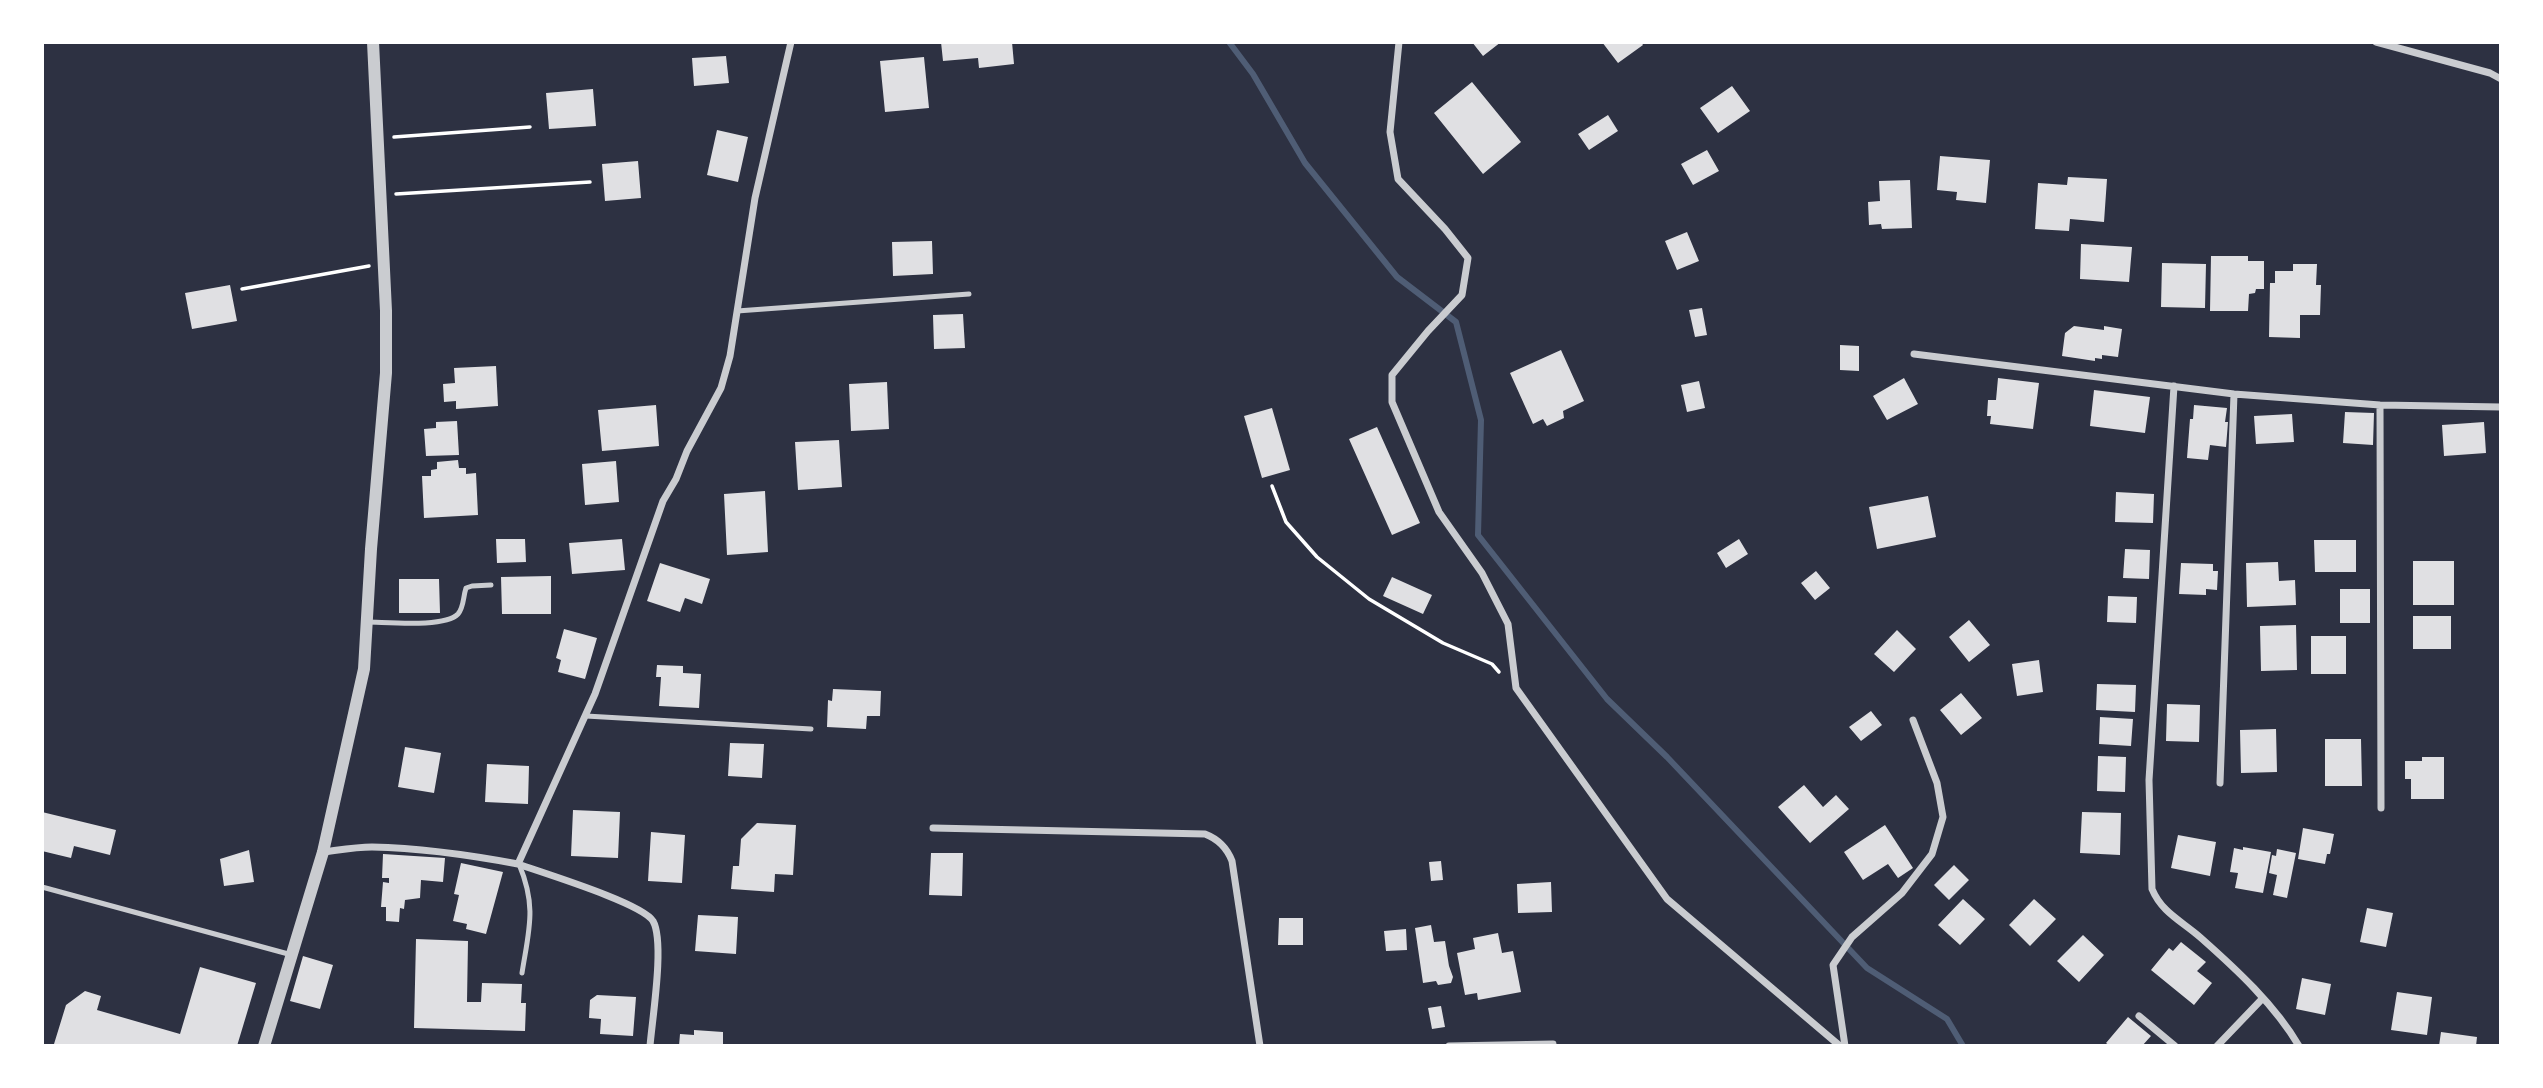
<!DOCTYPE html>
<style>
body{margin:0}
#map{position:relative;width:2543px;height:1088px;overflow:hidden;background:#2d3142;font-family:"Source Sans 3",sans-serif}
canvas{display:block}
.frame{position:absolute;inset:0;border:44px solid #fff;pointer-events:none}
</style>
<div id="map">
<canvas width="2543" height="1088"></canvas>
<div class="frame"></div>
</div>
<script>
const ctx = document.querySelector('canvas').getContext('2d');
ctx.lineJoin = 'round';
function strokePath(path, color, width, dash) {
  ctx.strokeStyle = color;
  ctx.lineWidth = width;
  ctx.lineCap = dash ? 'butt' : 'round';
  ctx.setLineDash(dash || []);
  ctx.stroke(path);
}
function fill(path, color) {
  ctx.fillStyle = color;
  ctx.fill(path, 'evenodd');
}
const stream = new Path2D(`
 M1229,42L1253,74L1305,163L1397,277L1456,322L1481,420L1478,535L1607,699L1667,757L1867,968L1947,1019L1963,1046`);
const building = new Path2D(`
 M941,42H1012L1014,64L979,68L978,58L943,61Z
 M1472,42H1501L1483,56Z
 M1602,42H1641L1643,45L1618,63Z
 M726,56L729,83L694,86L692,58Z
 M924,57L929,108L885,112L880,61Z
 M1472,82L1521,142L1483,174L1434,113Z
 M1732,86L1750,111L1718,133L1700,108Z
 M593,89L596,126L549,129L546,93Z
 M1608,115L1618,131L1589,150L1578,134Z
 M717,130L748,137L738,182L707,175Z
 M1707,150L1719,171L1693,185L1681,164Z
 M1940,156L1990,160L1986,203L1956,200L1957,192L1937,190Z
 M638,161L641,198L605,201L602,164Z
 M2068,177L2107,179L2104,222L2070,219L2069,231L2035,229L2038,183L2067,185Z
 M1910,180L1912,228L1882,229L1881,224L1869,225L1868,202L1880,201L1879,181Z
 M1687,232L1699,261L1677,270L1665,241Z
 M932,241L933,274L893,276L892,242Z
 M2081,244L2132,247L2129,282L2080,279Z
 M2211,256H2248V261H2264V289H2256L2255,293L2249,294L2248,311H2210Z
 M2162,263L2206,264L2205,308L2161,307Z
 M2293,264H2317L2316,285H2321L2320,315H2300V338L2269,337L2270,283H2275V271H2293Z
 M230,285L237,321L192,329L185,293Z
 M1702,308L1707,335L1695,337L1689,310Z
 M963,314L965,348L934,349L933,315Z
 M2074,326L2104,330V326L2122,329L2118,357L2102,355V359L2095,358V361L2062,356L2065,333Z
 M1840,345L1859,346V371L1840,370Z
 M1561,350L1584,401L1563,411L1564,418L1547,426L1543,419L1533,424L1510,373Z
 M496,366L498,406L456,409V401L444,402L443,384L455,383L454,368Z
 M1904,378L1918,404L1887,420L1873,396Z
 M1998,378L2039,383L2033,429L1990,424L1991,416H1987L1988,400H1996Z
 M1699,381L1705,408L1687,412L1681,385Z
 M887,382L889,429L851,431L849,384Z
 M2094,390L2150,397L2145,433L2090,426Z
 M656,405L659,446L602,451L598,410Z
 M2194,405L2227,408L2225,422H2228L2226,447L2210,445L2208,460L2187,458L2190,419H2193Z
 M1272,408L1290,470L1262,478L1244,416Z
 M2345,412L2374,413L2373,445L2343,443Z
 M2292,414L2294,442L2256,444L2254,416Z
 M457,421L459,455L426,456L424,429L436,428V422Z
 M2484,422L2486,453L2444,456L2442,425Z
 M1377,427L1420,523L1392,535L1349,439Z
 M839,440L842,487L798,490L795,442Z
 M458,460L459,468H466V474L476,473L478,515L424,518L422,476H431V470L437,469V462Z
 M616,461L619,502L585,505L582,464Z
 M765,491L768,552L727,555L724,494Z
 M2116,492L2154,494L2153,523L2115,522Z
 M1928,496L1936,537L1877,549L1869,507Z
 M496,539H525L526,562L497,563Z
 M622,539L625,570L572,574L569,543Z
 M1739,539L1748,554L1726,568L1717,553Z
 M2314,540H2356V572H2315Z
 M2125,549L2150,550L2149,579L2123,578Z
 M2413,561H2454V605H2413Z
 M2278,562L2279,581L2295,580L2296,605L2247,607L2246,563Z
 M660,563L710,579L702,604L685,598L680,612L647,601Z
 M2181,563L2213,564V571H2218L2217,590L2206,589V595L2179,594Z
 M1816,571L1830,588L1815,600L1801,583Z
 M551,576V614H502L501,577Z
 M1392,577L1432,595L1423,614L1383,596Z
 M399,579H439L440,613H399Z
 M2340,589H2370V623H2340Z
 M2108,596L2137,597L2136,623L2107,622Z
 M2413,616H2451V649H2413Z
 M1969,620L1990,645L1969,662L1949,637Z
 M2296,625L2297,670L2261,671L2260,626Z
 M564,629L597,638L585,679L558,672L561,660L556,658Z
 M1897,630L1916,649L1894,672L1874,654Z
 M2311,636H2346V674H2311Z
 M2039,660L2043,692L2017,696L2012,664Z
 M657,665L683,666V673L701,674L699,708L659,706L661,677H656Z
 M2097,684L2136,685L2135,712L2096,710Z
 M833,689L881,691L880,716H867L866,729L827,727L828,700L832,701Z
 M1961,693L1982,718L1961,735L1940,710Z
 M2167,704L2200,705L2199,742L2166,741Z
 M1871,711L1882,725L1861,741L1849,727Z
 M2100,717L2133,719L2131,746L2099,744Z
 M2276,729L2277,772L2241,773L2240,730Z
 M2325,739H2361L2362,786H2325Z
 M730,743L764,744L762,778L728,776Z
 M405,747L441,753L434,793L398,787Z
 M2098,756L2126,757L2125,792L2097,791Z
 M2422,757H2444V799H2411V779H2405V761H2422Z
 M487,764L529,766L528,804L485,802Z
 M1804,785L1823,807L1836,795L1849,809L1810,843L1778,807Z
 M573,810L620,812L618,858L571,856Z
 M42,812L116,830L110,855L74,846L71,858L42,851Z
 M2082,812L2121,813L2120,855L2080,853Z
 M757,823L796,825L793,875L775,874L774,892L731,889L733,866H739L741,839Z
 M1885,825L1913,868L1898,878L1888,864L1863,880L1844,852Z
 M2303,828L2334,834L2330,854H2327L2325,864L2298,859Z
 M651,832L685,835L682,883L648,881Z
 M2178,835L2216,842L2210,876L2171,868Z
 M2243,847L2271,852L2263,893L2235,888L2238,873L2230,872L2234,848L2243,850Z
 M2277,849L2296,853L2287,898L2273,895L2277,875L2269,873L2272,855L2276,856Z
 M249,850L254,882L224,886L220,859Z
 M931,853H963L962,896L929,895Z
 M383,854L445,858L443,882L421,880L420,898L405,900L404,909L400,908L399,922L386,921V907H381L383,882L389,883V878H382Z
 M1441,861L1443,880L1431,881L1429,862Z
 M461,863L503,872L486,934L466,929L467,924L453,921L459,895L454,894Z
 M1954,865L1969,880L1949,900L1934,885Z
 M1551,882L1552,912L1518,913L1517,884Z
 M1963,899L1985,919L1960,945L1938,925Z
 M2034,899L2056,919L2030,946L2009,925Z
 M2367,908L2393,913L2386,947L2360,942Z
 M698,915L738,917L736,954L695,951Z
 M1279,918H1303V945H1278Z
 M1431,925L1434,942L1445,941L1449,966L1453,977L1451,983L1438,985L1436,981L1423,983L1415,928Z
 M1406,929L1407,950L1386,951L1384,931Z
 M1498,933L1502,953L1513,951L1521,992L1478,1000L1477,993L1465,995L1457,953L1475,949L1473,938Z
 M2083,935L2104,955L2079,982L2057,961Z
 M416,939L468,941L467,1002H481L482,983L522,984L521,1003H526L525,1031L414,1028Z
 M2181,942L2206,962L2197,971L2212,983L2194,1005L2151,970L2169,948L2173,951Z
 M303,956L333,965L320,1009L290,1001Z
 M200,967L256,983L237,1046H61L54,1044L66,1005L85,991L101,996L97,1010L180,1034Z
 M2302,978L2331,984L2325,1015L2296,1009Z
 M2397,992L2432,997L2427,1035L2391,1030Z
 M597,995L636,997L633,1036L600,1034L601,1019L589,1018L590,1000Z
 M1441,1006L1445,1027L1432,1029L1428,1008Z
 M2128,1017L2151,1036L2142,1046H2110L2106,1043Z
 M694,1030L723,1032V1046H679L680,1034L694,1035Z
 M2441,1032L2477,1037L2476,1046H2439Z`);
const path = new Path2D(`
 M394,137L530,127
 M396,194L590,182
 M242,289L369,266
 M1272,486L1286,522L1317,557L1369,599L1443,643L1492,664L1499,672`);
const service = new Path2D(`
 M737,311L969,294
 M366,622C386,622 445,628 458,614C464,607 463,597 466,588L472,586L491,585
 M586,716L811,729
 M519,864C537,907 529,929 522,973
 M42,887L292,955`);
const minor = new Path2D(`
 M1399,42L1390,132L1398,179L1445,229L1468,258L1462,295L1428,331L1392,375V402L1439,512L1482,573L1508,624L1516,688L1667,899L1840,1046
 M2376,42L2490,73L2501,79
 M1914,354L2234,394L2380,405L2501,407
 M2174,386L2149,780L2152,889C2162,913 2182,921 2201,938C2236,969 2275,1005 2299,1046
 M2380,405L2381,808
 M2220,783L2234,394
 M933,828L1205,834C1218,839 1227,848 1232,861L1260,1046
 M323,852C339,850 356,847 372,847C421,848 470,855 518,864L595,694L663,501L676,479L687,451L721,388L730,356L755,198L791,42
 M518,864C543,873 642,903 653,921C665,942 652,1020 650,1046
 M2139,1016L2175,1046
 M1449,1046L1553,1044
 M1845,1046L1833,965L1852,937L1902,893L1932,854L1943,817L1937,783L1913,720
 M2217,1046L2263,998`);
const tertiary = new Path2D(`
 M264,1046L323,852L364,669L371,549L386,373V311L373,42`);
strokePath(stream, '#4f5d75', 6);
fill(building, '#e0e0e3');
strokePath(path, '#fff', 3.5);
strokePath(service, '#caccd0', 5);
strokePath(minor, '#caccd0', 7);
strokePath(tertiary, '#caccd0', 12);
</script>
